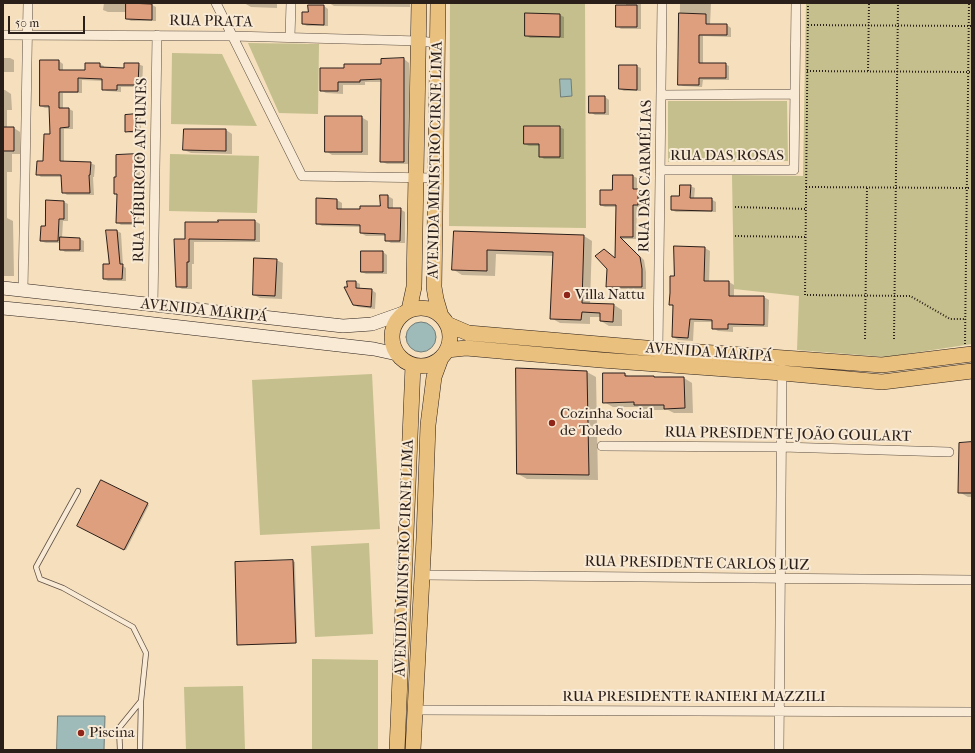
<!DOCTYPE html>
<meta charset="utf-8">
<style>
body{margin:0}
#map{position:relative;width:975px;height:753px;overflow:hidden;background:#f5dfbd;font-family:"IM FELL French Canon",serif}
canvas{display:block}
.frame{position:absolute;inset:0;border:4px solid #2b1f1a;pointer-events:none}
.scale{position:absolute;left:8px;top:16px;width:77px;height:18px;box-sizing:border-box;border:2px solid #2b1f1a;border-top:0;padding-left:5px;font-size:12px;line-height:14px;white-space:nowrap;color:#2b1f1a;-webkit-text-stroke:3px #f8ead4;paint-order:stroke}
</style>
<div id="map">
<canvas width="975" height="753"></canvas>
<div class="frame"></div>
<div class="scale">50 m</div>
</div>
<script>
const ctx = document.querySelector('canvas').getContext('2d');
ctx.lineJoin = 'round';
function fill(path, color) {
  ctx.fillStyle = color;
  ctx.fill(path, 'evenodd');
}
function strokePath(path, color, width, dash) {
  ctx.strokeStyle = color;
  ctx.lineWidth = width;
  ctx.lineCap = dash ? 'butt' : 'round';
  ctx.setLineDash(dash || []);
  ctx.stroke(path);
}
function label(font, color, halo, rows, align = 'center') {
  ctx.font = font + ' "IM FELL French Canon",serif';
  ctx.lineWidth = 4;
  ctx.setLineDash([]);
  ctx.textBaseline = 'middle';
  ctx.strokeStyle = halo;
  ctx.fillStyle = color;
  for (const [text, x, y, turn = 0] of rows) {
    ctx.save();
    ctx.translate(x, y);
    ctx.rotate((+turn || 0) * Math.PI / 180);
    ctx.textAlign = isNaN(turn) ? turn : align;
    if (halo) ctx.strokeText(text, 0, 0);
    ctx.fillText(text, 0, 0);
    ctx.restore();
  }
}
const green = new Path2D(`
 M450,3H585L586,228L449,226Z
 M806,3H972V344L886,357L797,350L799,296L734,289L732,175L803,176Z
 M248,43L319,44L318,114L279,113Z
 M172,53L222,54L257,126L171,124Z
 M668,101H787L788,161L668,162Z
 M170,154L259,156L257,213L169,211Z
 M372,374L380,529L260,535L252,380Z
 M369,543L373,634L315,637L311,546Z
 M312,659L378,660V750H312Z
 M243,686L245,750H186L184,687Z`);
const water = new Path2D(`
 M560,79H571L572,96L561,97Z
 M406 337a15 15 0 1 1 30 0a15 15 0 1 1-30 0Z
 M58,716H105L104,750H57Z`);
const shadow = new Path2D(`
 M104,3H130V4L152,5L156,7V21H131L127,19V12H108L103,10Z
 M244,3H277V8L251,7Z
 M329,3H410V7L334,6Z
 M626,3H641V29H621L617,26L626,6Z
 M680,3H711L710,25H727L731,28V37L703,36V64H725L729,66V80H703L702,87L683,86L679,84Z
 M309,6H324L328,9V26H307L303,24L309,13Z
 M560,15L564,17V38H530L526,35Z
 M3,58H10L14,60V72H3Z
 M404,59L409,63L410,164H387L381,161L382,82H365V85H343V94L326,93L321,90L345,69L382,65Z
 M59,61L63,64V71H86L100,64L104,66V68L125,69L138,64L143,66L142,87H121V92L107,91L103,89V81L82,80V93H63V109H69L73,111V129H64V162L90,163L95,165L94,177H93L94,195H67L63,192L62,177H41L37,174L44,162L51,135L50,108H45L41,106Z
 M636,66L641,68V91H624L620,89Z
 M3,90H5L11,94L12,110H7V128H14L20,132V154H12V172H7V218L13,221L14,276H3Z
 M605,97L609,100V115H595L590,112Z
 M136,115L141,118V133H131L126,131Z
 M361,117L368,121V155H332L326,151Z
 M559,127L564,129V159H544L540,156V146H529L525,144Z
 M226,130L232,134V154L191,153L184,150Z
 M138,156L142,158V171H140L139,225H121L117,222L118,195L115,194L117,178Z
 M633,176L637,178V189L642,192V207H637L636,239H622L644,260L646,272V289H612L607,286L616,259V207H605L600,205L613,191Z
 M690,186L695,188L694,199H711L716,202V212H676L672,210L680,198Z
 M381,196H388L393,199V209H400L405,212V243H391L386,240V236H366L361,233V227L322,226L317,223L337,200L342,203V210H361L381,207Z
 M64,202L68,204V221H63L62,238L80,239L84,241V252H65L61,249V243H46L41,241L46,228Z
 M255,221L260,224V242H194V264H192V289H182L177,286L186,240V223Z
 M117,231L121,233L123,266L126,268V281H108L104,279L110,265Z
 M455,232L584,236L592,241L590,304L614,305L622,310V326H609L601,321V317H590V324L560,323L551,318L553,256L496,254L495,276L462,275L454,270Z
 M705,248L710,251L709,282H729L734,285V297H764L769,300L768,327H733V332L718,331L713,328V322H694L693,341L678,340L673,337L674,307L670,304L675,277Z
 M383,252L387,255V274H366L362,272Z
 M276,260L283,263L282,299L260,298L254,295Z
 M356,282L360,284V289L372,290L376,293L375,309L358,307L354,305L348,288Z
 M587,372L596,377L598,480L527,479L518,474Z
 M625,374L630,377H654L656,378H684L692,383L693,413H674L668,410H644L639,407H613L604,402Z
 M972,443V497H968L959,492Z
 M102,481L149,505L126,550L78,526Z
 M293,561L295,562L297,643L240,645L238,644Z`);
const building = new Path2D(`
 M126,3L152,4V20L126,19Z
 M308,5H324V25L302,24V12H308Z
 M616,5H637V27H616Z
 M525,13L560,14V37L525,36Z
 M679,13L706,14V24H727V35H699V63H726V78H699V85H678Z
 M404,58V162H380L381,79L360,80V82H338V91H320V68H344V64H381V59Z
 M40,60H59V70H85V63H100V67L124,68V63H139L138,85H117V90H102V79L78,78V92H59V108H69V127L60,128V161L91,162L90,175H89L90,193H62L61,175H36L37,161H43L44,134H50L49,106H40Z
 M619,65H637V90L619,89Z
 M589,96H605V113H589Z
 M137,114V131L125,132V115Z
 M325,116H362V152H325Z
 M524,126H560V157H539V144H524Z
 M3,127H14V151H3Z
 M184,129H226V151L183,150Z
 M138,154V170H136L135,223H116L117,194H114V177H116V155Z
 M613,175H633V189H638V205H633V237H620L640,257L642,269V287H606L607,269L595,256L604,249L615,258L616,205H600V190H612Z
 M680,185H691L690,198H712V211L671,210V196H679Z
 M380,195H388V208H401L400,241H385V234L360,233V225L316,224V198L337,199V209H360V206H380Z
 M46,200L64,201V219H59L58,241H40L41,226H45Z
 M218,220H255V240L189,239V262H187V287H176L174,239H185V222H218Z
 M106,230H117L120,264H123L122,279H103V264H109Z
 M454,231L584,235L582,303L614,304L613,322L600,321V313L582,312L581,320L550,319L553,252L487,250V271L452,270Z
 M60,237L80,238V250H60Z
 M674,246L705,247L704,281H729V296H764V325L728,324V329H712V320L690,319L688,338L672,337L673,305H669L670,293V276H674Z
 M361,251H383V272H361Z
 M254,258L277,259L275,296L253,295Z
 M347,281H356V288L372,289L371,307L353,305L344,287H347Z
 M516,368L587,371L589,475L517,474Z
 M603,373H625V376H654V377H684L685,408L664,409V405H634V402L603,403Z
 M972,442V493H958L959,443Z
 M101,480L148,503L124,550L77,526Z
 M293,560L296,643L237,645L235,562Z`);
const path = new Path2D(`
 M808,3L805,295L910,296L950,319H966
 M808,25L972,26
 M807,71L972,72
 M868,71L869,3
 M806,187L972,188
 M735,207L806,209
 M735,236L806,237
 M865,339L867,187
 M894,339L898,3
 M965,344L969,3`);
const lane = new Path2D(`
 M78,491L36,567L40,579L63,588L133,627L146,653L141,701
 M120,750L119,728L141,701L140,750`);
const street = new Path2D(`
 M216,3L302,176L436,178
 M3,35L232,36L419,41L438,43
 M290,37L291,3
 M661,95L795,94
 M660,170H794L796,3
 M23,291L28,3
 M153,305L157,35
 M658,349L662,3
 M602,446L782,447L949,452
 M422,575L972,580
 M416,710L972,712
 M779,750L782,369`);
const secondary = new Path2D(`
 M3,288L343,326L372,324L403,313
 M3,308L75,315L374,349L397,354`);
const primary = new Path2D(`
 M438,3L434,287L436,299L441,316
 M392 337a29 29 0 1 1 58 0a29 29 0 1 1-58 0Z
 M409,310L414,287L419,3
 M447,324L468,333L658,349L882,365L972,354
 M447,350L466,348L601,360L782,373L882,382L972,371
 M397,750L413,365
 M413,750L424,538L428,425L434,377L441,358`);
const markers = [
 [567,295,4,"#8f2418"],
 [552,423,4,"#8f2418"],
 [81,733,4,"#8f2418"]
];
const streetNames = [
 ["RUA PRATA",211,22,1],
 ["RUA DAS ROSAS",727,156],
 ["AVENIDA MINISTRO CIRNE LIMA",436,160,-89],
 ["RUA TÍBURCIO ANTUNES",141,170,-89],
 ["RUA DAS CARMÉLIAS",646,176,-89],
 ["AVENIDA MARIPÁ",204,311,6],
 ["AVENIDA MARIPÁ",709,353,4],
 ["RUA PRESIDENTE JOÃO GOULART",788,435,1],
 ["AVENIDA MINISTRO CIRNE LIMA",405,558,-88],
 ["RUA PRESIDENTE CARLOS LUZ",697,564,1],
 ["RUA PRESIDENTE RANIERI MAZZILI",694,697]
];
const poiNames = [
 ["Villa Nattu",575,295],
 ["Cozinha Social",560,414],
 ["de Toledo",560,431],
 ["Piscina",89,733]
];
fill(green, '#c4bf8c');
fill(water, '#9ebbb9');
strokePath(water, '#707d79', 1);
fill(shadow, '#0003');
fill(building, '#de9f7e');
strokePath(building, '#2b1f1a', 1);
strokePath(lane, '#5e4f43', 6);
strokePath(street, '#5e4f43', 10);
strokePath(secondary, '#2b1f1a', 14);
strokePath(primary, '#2b1f1a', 16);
strokePath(path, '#2b1f1a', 2, [1, 2]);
strokePath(lane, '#f8ead4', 4.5);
strokePath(street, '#f8ead4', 9);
strokePath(secondary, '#f8ead4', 13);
strokePath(primary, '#eac07e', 15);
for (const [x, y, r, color] of markers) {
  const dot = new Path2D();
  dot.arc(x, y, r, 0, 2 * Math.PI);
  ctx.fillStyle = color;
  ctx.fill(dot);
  strokePath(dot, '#f8ead4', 1.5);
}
label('15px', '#2b1f1a', '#f8ead4', streetNames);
label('15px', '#2b1f1a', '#f8ead4', poiNames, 'left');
</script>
